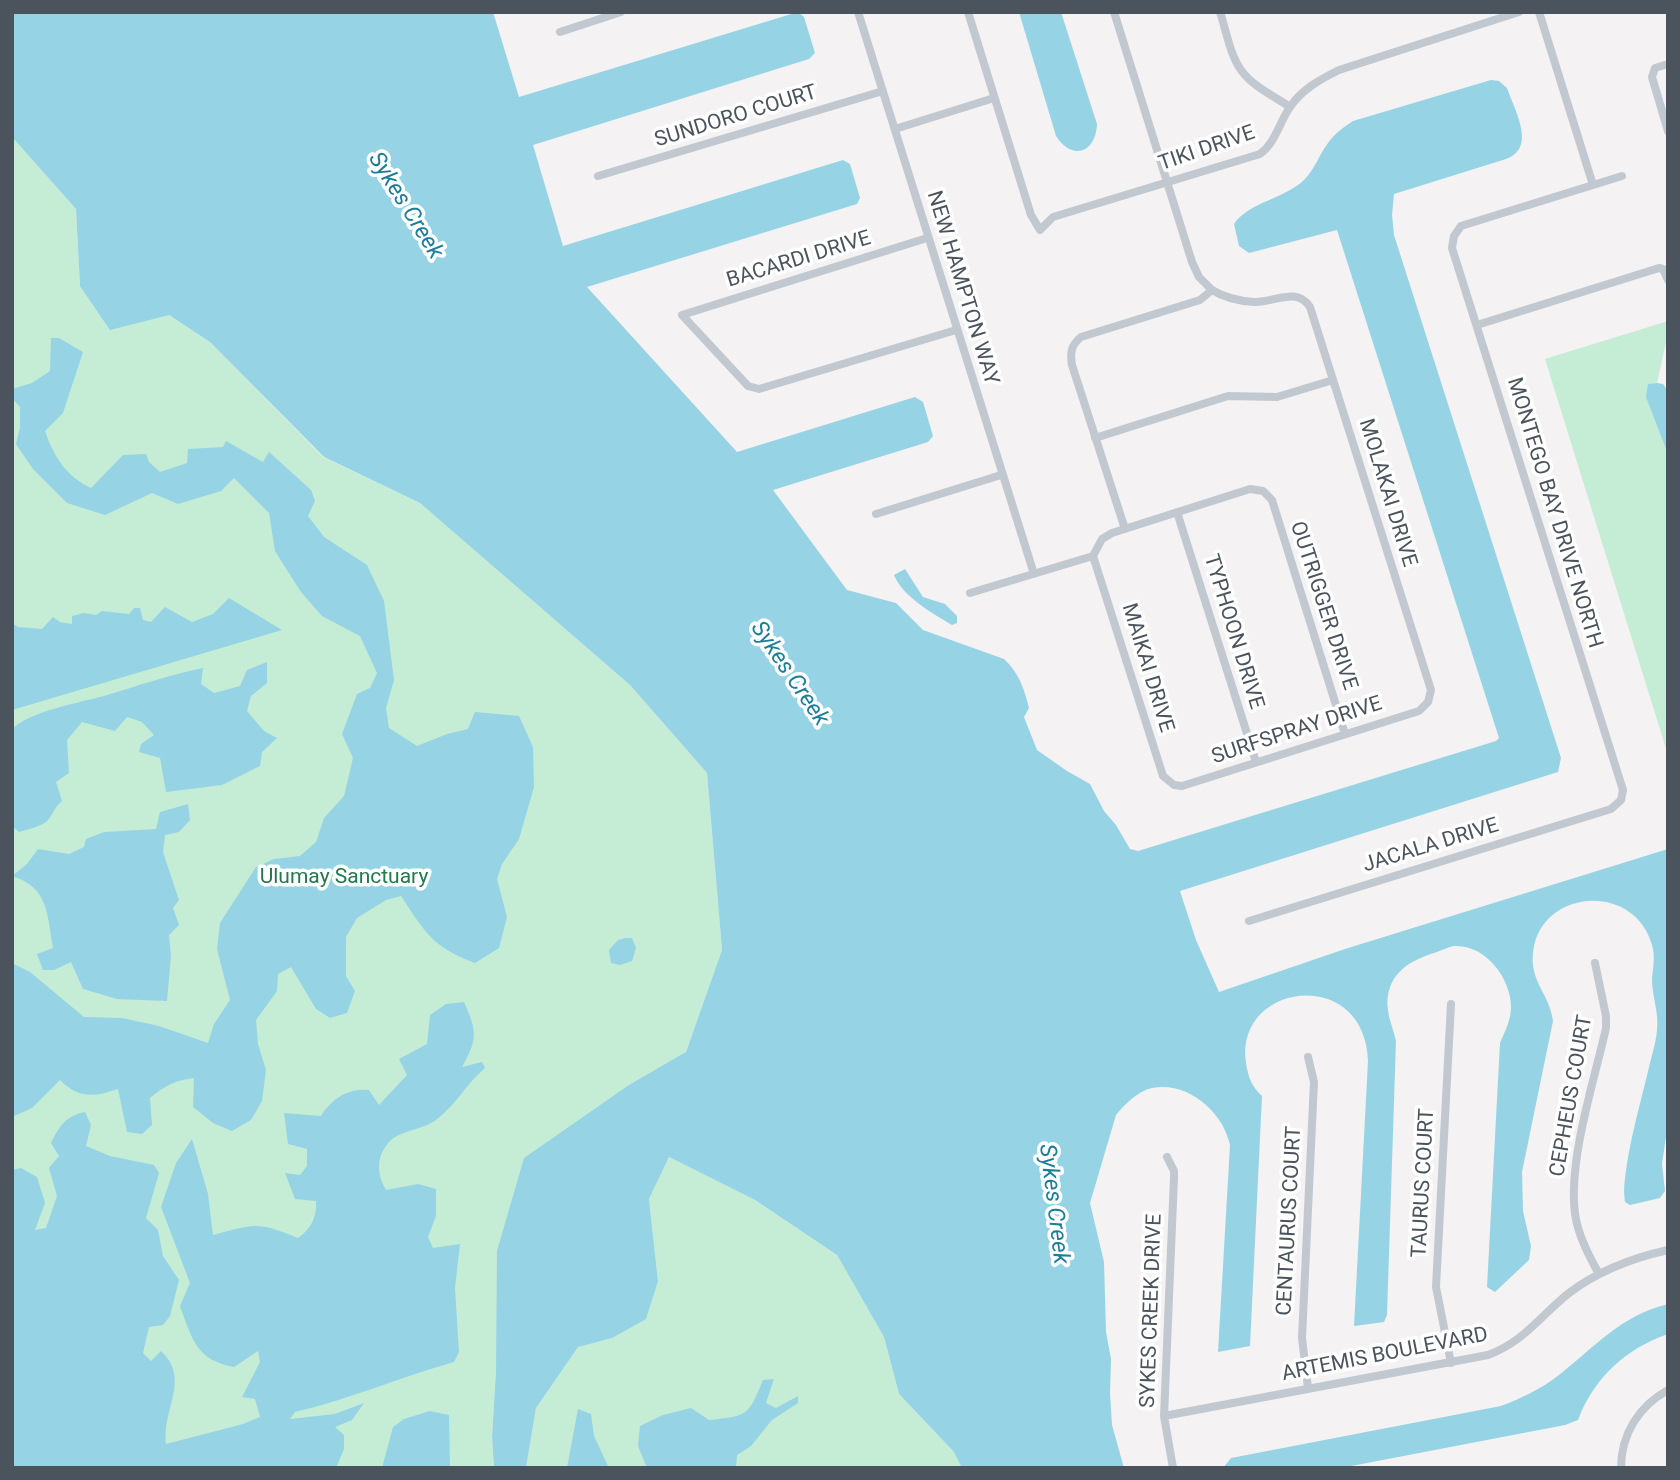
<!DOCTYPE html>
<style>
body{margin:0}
#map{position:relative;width:1680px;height:1480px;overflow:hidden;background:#f4f2f2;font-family:Roboto,sans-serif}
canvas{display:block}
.frame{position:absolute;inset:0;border:14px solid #4b545d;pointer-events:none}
</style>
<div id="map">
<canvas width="1680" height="1480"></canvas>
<div class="frame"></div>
</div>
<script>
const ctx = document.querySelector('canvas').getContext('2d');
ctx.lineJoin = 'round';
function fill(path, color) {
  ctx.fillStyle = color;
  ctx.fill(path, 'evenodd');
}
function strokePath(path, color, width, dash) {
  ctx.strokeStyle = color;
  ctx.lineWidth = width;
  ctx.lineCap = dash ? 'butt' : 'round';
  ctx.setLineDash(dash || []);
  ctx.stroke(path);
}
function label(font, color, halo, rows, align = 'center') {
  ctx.font = font + ' Roboto,sans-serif';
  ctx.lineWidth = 7;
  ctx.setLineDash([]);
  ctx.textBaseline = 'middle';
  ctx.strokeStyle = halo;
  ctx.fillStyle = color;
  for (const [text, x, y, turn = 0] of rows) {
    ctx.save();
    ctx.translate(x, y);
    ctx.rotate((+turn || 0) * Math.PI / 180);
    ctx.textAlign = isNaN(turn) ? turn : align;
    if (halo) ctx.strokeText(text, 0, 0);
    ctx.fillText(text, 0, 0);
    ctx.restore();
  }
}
const green = new Path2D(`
 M12,137L76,209L80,286L169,315L210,342L323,457L420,503L630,685L707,773L722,950L686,1052L496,1370L492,1437L494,1468H12Z
 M1668,321V333L1657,383L1648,384L1654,413L1668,454V755L1545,359Z
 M669,1157L755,1200L837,1255L884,1337L899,1394L954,1452L962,1468H526L536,1408L578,1346L612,1338L658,1281L649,1199Z`);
const water = new Path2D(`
 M12,12H493L519,97L798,12L804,17L815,53L809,59L533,145L563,246L843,160L850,164L860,198L857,204L587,287L737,452L915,397L923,402L933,436L928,442L773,490L847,590L896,603L923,630L1004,659C1019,673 1024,688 1029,708L1024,717L1037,750L1067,771L1090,784L1104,811L1116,825L1130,849L1138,851L1496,741L1499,738L1337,230L1249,253L1239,246L1234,224C1249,202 1284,199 1304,180C1315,169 1319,155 1328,143C1335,133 1344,127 1353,121L1491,80L1499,81L1507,88C1515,111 1537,148 1506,159L1394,194L1392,215L1394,235L1561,758L1558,772L1180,891L1196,940L1219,992L1345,949L1668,849V1123L1662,1164L1665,1191L1660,1198L1630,1205L1625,1202L1624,1192C1626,1152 1640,1106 1649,1067C1652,1055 1656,1042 1657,1030C1659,1014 1653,999 1652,982C1652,970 1656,958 1652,945C1635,884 1547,888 1534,946C1527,981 1549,991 1553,1021L1522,1172L1523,1211L1531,1246L1529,1260L1495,1292L1487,1287L1500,1043C1505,1031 1511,1020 1511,1007C1511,978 1485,944 1454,946C1448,947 1440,951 1434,953C1407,961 1384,977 1388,1010C1389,1020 1394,1031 1396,1041L1387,1315L1384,1322L1354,1326L1368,1061C1365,965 1234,982 1246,1063C1248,1077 1252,1087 1262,1096L1250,1346L1218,1352L1230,1145C1223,1112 1188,1081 1152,1088C1138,1091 1125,1104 1116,1115L1090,1203L1104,1262L1106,1332L1111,1359L1110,1393L1112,1425L1124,1468H962L954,1452L899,1394L884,1337L837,1255L755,1200L669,1157L649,1199L658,1281L646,1319L612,1338L578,1347L536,1408L526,1468H494L492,1437L496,1370L497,1251L524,1158L629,1085L686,1052L722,950L707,773L630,685L420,503L324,457L210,342L169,315L110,330L80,286L76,209L12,137Z
 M1019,12H1061L1097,124C1096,153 1072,161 1056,136Z
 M51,338H59L83,352L63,413L45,431C54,457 66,476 91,488L123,455L146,454L149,462L160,472L187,463L188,449L223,447L226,441L263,462L269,452L311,490L315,501L308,516L324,537L367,565L384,601L394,680L386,708L389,728L417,746L447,734L468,729L475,712L519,716L533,747L534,787L519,839L502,864L497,879L507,917L499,948L475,963C432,947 425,932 401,896L386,900L357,918L346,937V976L355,991L347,1013L330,1018L316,1009L291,967L278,974L277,991L256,1020L258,1044L266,1070L262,1101L251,1120L232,1131L213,1123L193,1107L194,1078C176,1080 164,1086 150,1098L152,1125L142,1134L127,1132L118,1089C94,1097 79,1099 60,1080L32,1108L12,1117V963L30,972L84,1017L122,1018L159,1026L208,1043L214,1024L230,1000L217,949L220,923L256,867L274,859L300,856L316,842L324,818L344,796L353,758L342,734L357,694L370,688L377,673L360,636L322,616L301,592L275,551L269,513L234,478L221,491L178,504L152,493L105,515L67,503L33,469L16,444L20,428V407L12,398V389L32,383L50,371Z
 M1657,383L1663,384L1668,391V454L1646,397L1648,384Z
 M905,569L923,597L945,604L957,616V623L952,625C932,613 903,597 894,575Z
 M229,598L282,630L12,710V623L18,627L42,629L53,617L60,622L72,624V616L84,613L96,615L102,611L129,614L134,608H140L143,620L151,622L165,607L192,622L213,614Z
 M267,662V683L251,696L247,711L264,731L277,738L262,752L260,766L222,785L166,792L160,758L139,752L141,744L154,735L142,722L127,717L115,731L82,722L67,740L69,773L56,782L62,801C54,808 53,814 48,820C41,827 28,829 19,832L12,826V729C31,711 78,703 104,696C137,686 169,675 203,668L201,684L214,693L240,686L247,670Z
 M188,804L190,820L179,832L165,835L163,852L179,900L173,908L179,925L169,935L171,956L167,1001L117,999L83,989L71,962L54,970H43L37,954L53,948C47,915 49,887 12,876L27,864L38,849L69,854L84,847L86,839L104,832L156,829L160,812Z
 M625,938H632L636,948L632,961L620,965L611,963L609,950L618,940Z
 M464,1002C477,1031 478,1039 462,1067L482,1062L485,1068C466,1084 456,1105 436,1120C424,1129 401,1131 391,1140C376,1155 376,1173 386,1190L418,1184L436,1189V1216L428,1237L433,1248L460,1244L455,1288L459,1352L454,1362C400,1377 348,1400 295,1412L290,1419L335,1414L364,1403L352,1420L335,1427L344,1435V1449L336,1468H12V1170L21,1168L37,1177L45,1203L35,1230L46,1228L57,1196L49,1168L59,1156L51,1143C59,1127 65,1116 85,1112L91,1125L86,1146L110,1156L154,1165L159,1173L146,1218L158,1230L163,1256L179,1280L170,1316L163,1325L149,1327L143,1353L151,1361L161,1351C191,1379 162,1409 166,1444L243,1424L260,1417L255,1399L242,1397L260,1362L258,1351L234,1367C196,1360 192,1339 180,1306L190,1283L161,1207L176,1163L192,1139L208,1194L213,1235C255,1224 256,1221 298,1238C311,1229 317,1217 316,1201L295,1199L285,1173L300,1175L307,1166V1149L288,1144L284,1113L321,1116C332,1099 347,1088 369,1090L379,1105L407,1075L399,1059L427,1044L430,1015L446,1004Z
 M1668,1304V1334C1625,1349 1594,1378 1578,1420L1565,1425L1341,1468H1223L1231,1458L1501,1406C1522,1398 1541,1389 1559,1375C1596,1346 1620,1316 1668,1304Z
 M774,1379L766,1403L776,1408L798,1396V1403L772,1420L751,1446L737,1455L736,1468H647L638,1446L640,1426L663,1415L691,1408L709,1420C748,1416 748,1416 763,1380Z
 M578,1409L591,1414L594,1436L609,1468H567Z
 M430,1411L449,1415L450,1468H382L393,1427L404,1419Z`);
const minor = new Path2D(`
 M858,12L1034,574
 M968,12L1031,215L1040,230L1053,217L1260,154C1276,142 1279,123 1290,107C1302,89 1321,79 1339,70L1519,12
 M1114,12L1192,262L1199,277L1212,290
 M1220,12C1226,30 1230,55 1241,70C1252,86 1274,96 1290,107
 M1539,12L1593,185
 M560,32L621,12
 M1668,64L1655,68L1652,77L1668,131
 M895,129L994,98
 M598,176L883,91
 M927,238L682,315L748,386L759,389L956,330
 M1477,325L1659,268L1663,269L1668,280
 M1095,438L1228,396L1277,397L1333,380
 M1177,512L1256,762
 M876,514L1001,475
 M1093,556L1163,776L1174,785L1182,786L1419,711L1428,702L1431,690L1310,307C1296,286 1274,303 1254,302C1239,301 1225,298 1212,290L1200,300L1081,337C1071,345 1070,353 1072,365L1125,529
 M970,593L1093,556L1102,539L1112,533L1250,489L1263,491L1272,500L1345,734
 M1249,921L1611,809L1621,800L1623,790L1452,248L1454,236L1461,226L1622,176
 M1595,963L1606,1016V1028C1594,1082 1568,1160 1575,1214C1578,1235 1589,1256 1599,1274
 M1308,1057L1314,1082L1302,1338L1308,1388
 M1167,1157L1174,1171V1178L1164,1416L1173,1468
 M1451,1363L1436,1287L1451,1004
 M1164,1416L1488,1355C1525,1341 1540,1316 1569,1293C1598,1271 1632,1258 1668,1250
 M1621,1468C1621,1434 1639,1406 1668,1390`);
const streetNames = [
 ["SUNDORO COURT",736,117,-17],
 ["TIKI DRIVE",1207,149,-19],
 ["BACARDI DRIVE",799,260,-17],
 ["NEW HAMPTON WAY",962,288,73],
 ["MOLAKAI DRIVE",1387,493,73],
 ["MONTEGO BAY DRIVE NORTH",1554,513,73],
 ["OUTRIGGER DRIVE",1323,606,72],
 ["TYPHOON DRIVE",1233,632,73],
 ["MAIKAI DRIVE",1147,668,73],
 ["SURFSPRAY DRIVE",1297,731,-18],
 ["JACALA DRIVE",1431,846,-17],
 ["CEPHEUS COURT",1572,1096,-80],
 ["TAURUS COURT",1424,1183,-87],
 ["CENTAURUS COURT",1290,1221,-87],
 ["SYKES CREEK DRIVE",1152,1311,-88],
 ["ARTEMIS BOULEVARD",1385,1355,-11]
];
const parkNames = [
 ["Ulumay Sanctuary",344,878]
];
const waterNames = [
 ["Sykes Creek",405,206,58],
 ["Sykes Creek",789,674,56],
 ["Sykes Creek",1053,1204,83]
];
fill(green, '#c5ecd5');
fill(water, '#96d4e5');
strokePath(minor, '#c1c8cf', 8);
label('21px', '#4b545d', '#fff', streetNames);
label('21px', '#217a4e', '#fff', parkNames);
label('italic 23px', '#1a7e9a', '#fff', waterNames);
</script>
